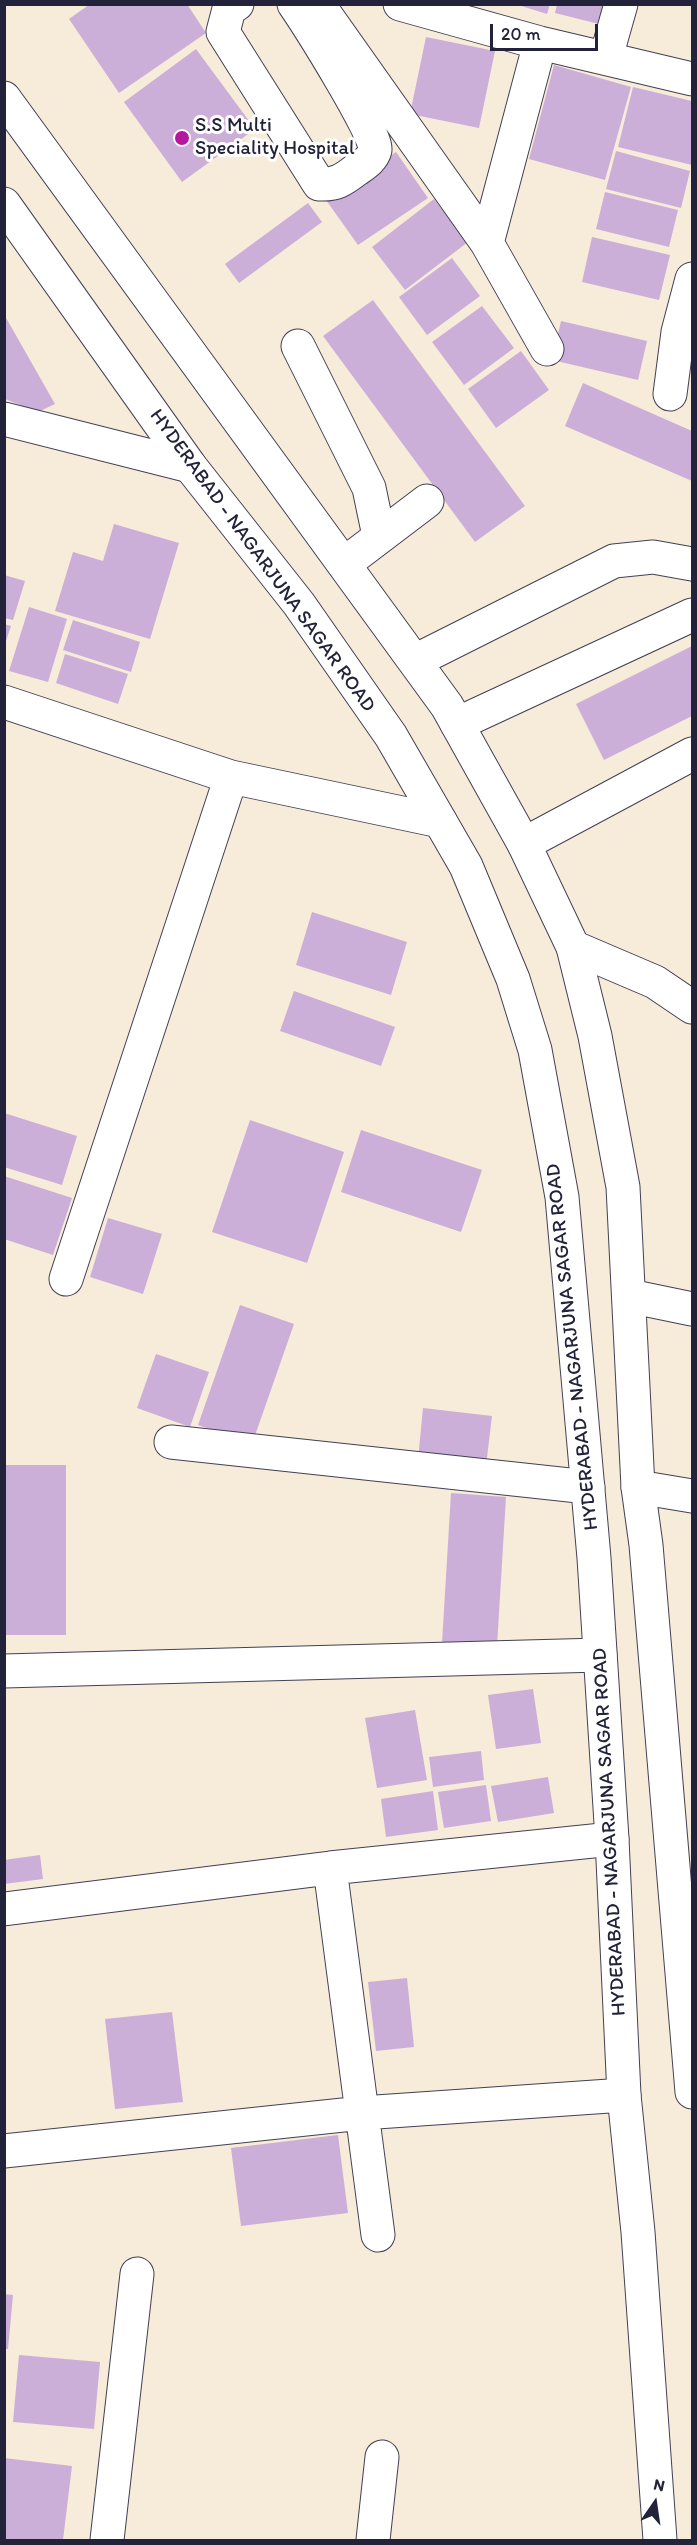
<!DOCTYPE html>
<style>
body{margin:0}
#map{position:relative;width:697px;height:2545px;overflow:hidden;background:#f7ebd9;font-family:Itim,sans-serif}
canvas{display:block}
.frame{position:absolute;inset:0;border:6px solid #22223b;pointer-events:none}
.north{position:absolute;left:625px;top:2473px;width:60px;height:60px;-webkit-text-stroke:4px #fff;paint-order:stroke;rotate:13deg;font-size:16px;font-weight:700;line-height:24px;text-align:center;color:#22223b}
.north::after{content:'';display:block;margin:auto;width:21px;height:27px;background:#22223b;clip-path:polygon(50% 0,100% 100%,50% 72%,0 100%)}
.scale{position:absolute;left:490px;top:24px;width:108px;height:27px;box-sizing:border-box;border:3px solid #22223b;border-top:0;padding-left:8px;font-size:18px;line-height:21px;white-space:nowrap;color:#22223b;-webkit-text-stroke:4px #fff;paint-order:stroke}
</style>
<div id="map">
<canvas width="697" height="2545"></canvas>
<div class="frame"></div>
<div class="north">N</div>
<div class="scale">20 m</div>
</div>
<script>
const ctx = document.querySelector('canvas').getContext('2d');
ctx.lineJoin = 'round';
function fill(path, color) {
  ctx.fillStyle = color;
  ctx.fill(path, 'evenodd');
}
function strokePath(path, color, width, dash) {
  ctx.strokeStyle = color;
  ctx.lineWidth = width;
  ctx.lineCap = dash ? 'butt' : 'round';
  ctx.setLineDash(dash || []);
  ctx.stroke(path);
}
function label(font, color, halo, rows, align = 'center') {
  ctx.font = font + ' Itim,sans-serif';
  ctx.lineWidth = 6;
  ctx.setLineDash([]);
  ctx.textBaseline = 'middle';
  ctx.strokeStyle = halo;
  ctx.fillStyle = color;
  for (const [text, x, y, turn = 0] of rows) {
    ctx.save();
    ctx.translate(x, y);
    ctx.rotate((+turn || 0) * Math.PI / 180);
    ctx.textAlign = isNaN(turn) ? turn : align;
    if (halo) ctx.strokeText(text, 0, 0);
    ctx.fillText(text, 0, 0);
    ctx.restore();
  }
}
const building = new Path2D(`
 M90,4H187L206,33L119,93L69,19Z
 M515,4H550L547,14Z
 M557,4H604L599,24L555,13Z
 M426,37L495,51L479,128L410,114Z
 M196,49L255,129L182,182L124,102Z
 M554,65L631,87L605,180L529,159Z
 M633,87L692,101V165L618,147Z
 M616,151L690,171L681,208L606,189Z
 M396,152L428,198L358,245L326,200Z
 M605,192L678,210L669,247L596,229Z
 M434,199L468,242L405,290L372,247Z
 M308,203L322,222L239,283L225,264Z
 M592,237L670,255L659,300L582,282Z
 M452,258L480,296L427,335L399,297Z
 M373,300L525,506L475,542L323,336Z
 M482,306L514,348L464,385L432,342Z
 M5,316L55,404L38,412L5,399Z
 M561,321L647,341L638,380L552,360Z
 M521,351L549,390L496,428L468,389Z
 M583,383L692,431V481L565,426Z
 M114,524L179,543L150,639L55,611L73,552L103,561Z
 M4,575L25,581L13,620L4,618Z
 M29,607L67,619L48,682L9,671Z
 M73,620L140,642L131,672L63,650Z
 M4,624L11,626L5,644H4Z
 M692,646V716L604,760L576,704Z
 M65,654L128,674L118,704L56,683Z
 M312,912L407,942L391,995L296,965Z
 M294,991L395,1027L381,1066L280,1031Z
 M4,1113L77,1136L62,1185L4,1167Z
 M250,1120L344,1152L307,1263L212,1232Z
 M361,1130L482,1170L461,1232L341,1192Z
 M4,1176L72,1198L53,1255L4,1239Z
 M108,1218L162,1234L143,1294L90,1277Z
 M240,1305L294,1324L252,1444L198,1425Z
 M156,1354L209,1372L190,1427L137,1408Z
 M423,1408L492,1416L486,1466L418,1459Z
 M4,1465H66V1635H4Z
 M451,1493L506,1497L497,1646L442,1643Z
 M533,1689L541,1743L496,1749L488,1695Z
 M415,1710L427,1780L377,1788L365,1718Z
 M481,1751L484,1780L433,1787L429,1757Z
 M548,1777L554,1813L498,1822L491,1786Z
 M486,1785L491,1821L444,1828L438,1792Z
 M433,1791L438,1830L386,1837L381,1799Z
 M40,1855L43,1879L4,1884V1860Z
 M407,1978L414,2047L376,2051L368,1982Z
 M172,2012L183,2102L115,2109L105,2019Z
 M338,2135L348,2213L241,2226L231,2148Z
 M4,2294L13,2295L8,2349H4Z
 M19,2355L100,2362L94,2429L13,2422Z
 M4,2458L72,2466L63,2540H4Z`);
const minor = new Path2D(`
 M237,4L229,9L223,32L319,184C336,185 343,180 356,170C363,165 373,159 375,150C378,135 307,23 294,4
 M318,4L487,243L547,349
 M400,4L540,43L692,79
 M606,57L621,4
 M487,243L540,43
 M298,346L369,488L379,536
 M670,394L678,332L692,279
 M4,419L190,466
 M344,564L427,501
 M415,661L614,561L653,557L692,564
 M4,702L231,777L440,821
 M457,724L692,615
 M524,844L692,754
 M573,947L655,982L692,1007
 M66,1279L231,777
 M629,1296L692,1309
 M171,1442L588,1487
 M638,1487L692,1496
 M4,1671L600,1655
 M330,1868L378,2235
 M4,1909L330,1868L612,1839
 M4,2151L362,2113L624,2095
 M107,2540L137,2274
 M373,2540L382,2457`);
const major = new Path2D(`
 M4,98L447,706L524,844L573,947L595,1036L623,1187L638,1487L646,1545L692,2092
 M4,204L190,466L299,604L391,736L466,866L513,979L535,1050L562,1197L594,1558L612,1839L624,2095L638,2232L660,2540`);
const markers = [
 [182,138,8,"#b5179e"]
];
const poiNames = [
 ["S.S Multi",195,126],
 ["Speciality Hospital",195,149]
];
const streetNames = [
 ["HYDERABAD - NAGARJUNA SAGAR ROAD",262,561,54],
 ["HYDERABAD - NAGARJUNA SAGAR ROAD",573,1347,-96],
 ["HYDERABAD - NAGARJUNA SAGAR ROAD",610,1832,-93]
];
fill(building, '#ccafd8');
strokePath(minor, '#424053', 35);
strokePath(major, '#424053', 35);
strokePath(minor, '#fff', 33);
strokePath(major, '#fff', 33);
for (const [x, y, r, color] of markers) {
  const dot = new Path2D();
  dot.arc(x, y, r, 0, 2 * Math.PI);
  ctx.fillStyle = color;
  ctx.fill(dot);
  strokePath(dot, '#fff', 2);
}
label('20px', '#22223b', '#fff', poiNames, 'left');
label('20px', '#22223b', '#fff', streetNames);
</script>
